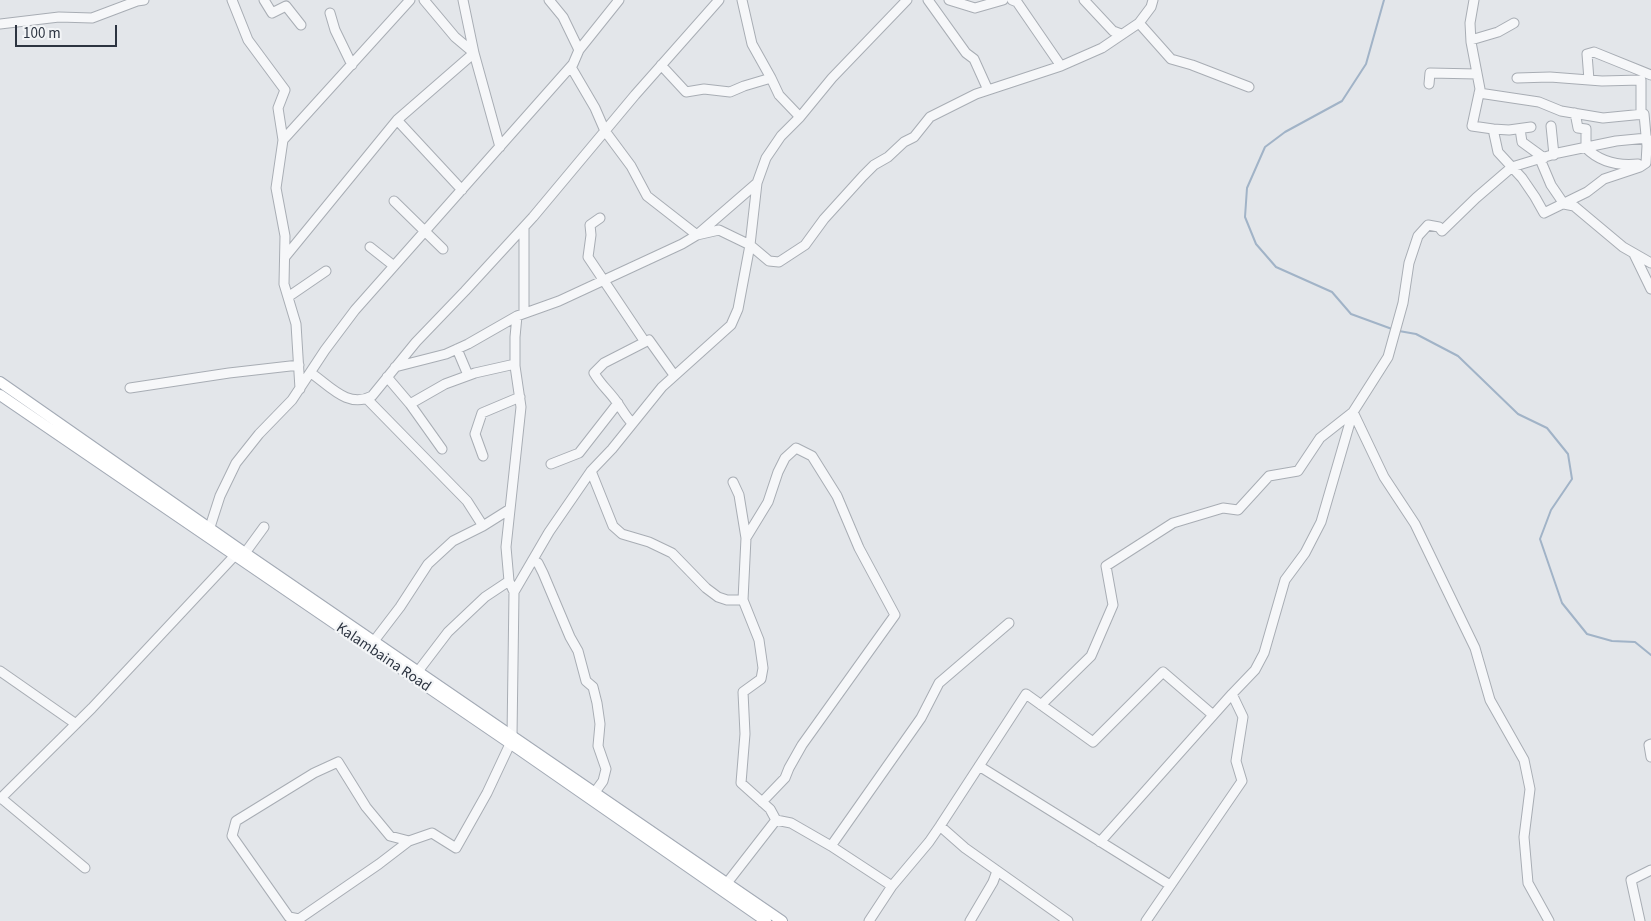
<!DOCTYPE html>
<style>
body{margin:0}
#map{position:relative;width:1651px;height:921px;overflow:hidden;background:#e3e6ea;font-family:"Source Sans 3",sans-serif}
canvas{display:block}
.scale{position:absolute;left:15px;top:25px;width:102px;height:22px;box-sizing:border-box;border:2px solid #2c3441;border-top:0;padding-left:6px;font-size:15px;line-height:18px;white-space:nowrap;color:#2c3441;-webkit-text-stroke:4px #f3f5f7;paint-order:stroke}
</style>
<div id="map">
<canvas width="1651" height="921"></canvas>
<div class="scale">100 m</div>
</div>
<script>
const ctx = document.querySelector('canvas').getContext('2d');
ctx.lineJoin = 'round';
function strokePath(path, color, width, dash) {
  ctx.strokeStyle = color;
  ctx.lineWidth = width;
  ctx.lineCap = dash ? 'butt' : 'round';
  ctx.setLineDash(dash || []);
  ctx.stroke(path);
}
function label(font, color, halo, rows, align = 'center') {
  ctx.font = font + ' "Source Sans 3",sans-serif';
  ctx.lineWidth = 4.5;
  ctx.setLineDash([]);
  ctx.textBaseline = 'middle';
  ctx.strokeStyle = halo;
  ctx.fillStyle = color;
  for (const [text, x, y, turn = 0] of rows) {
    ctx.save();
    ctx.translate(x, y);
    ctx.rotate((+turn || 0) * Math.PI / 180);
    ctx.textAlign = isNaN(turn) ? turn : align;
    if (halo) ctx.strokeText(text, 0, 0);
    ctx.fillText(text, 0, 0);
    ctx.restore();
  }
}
const stream = new Path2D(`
 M1384,0L1366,64L1342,101L1285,132L1265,147L1247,188L1245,217L1256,244L1276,267L1332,292L1351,314L1392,329
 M1399,331L1416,334L1458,356L1518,414L1547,428L1568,454L1572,479L1551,510L1540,539L1562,603L1587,634L1612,641L1635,642L1651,655`);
const minor = new Path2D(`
 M232,0L248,40L285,90L278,108L283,140L276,188L285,236L284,284L296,324L300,389
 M264,0L272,13L286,6L301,25
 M463,0L474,53L500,147
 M549,0L563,17L579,50
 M742,0L752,44L771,78L779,95L800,117
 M928,0L966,53L974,59L988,90
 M949,0L975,8L1003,0
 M1012,0L1017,2L1061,66
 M1084,0L1113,31L1121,34
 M1474,0L1470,23L1471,42L1480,89L1472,126L1493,129L1498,152L1522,178L1535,197L1544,213L1587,192L1604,179L1640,167L1646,163L1647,146L1644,114L1603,118L1561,111L1539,102L1479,93
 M330,13L335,30L352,65
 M1139,23L1171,59L1192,65L1249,87
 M0,24L59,17L92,18L137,1L144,0
 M1471,40L1498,32L1514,23
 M661,65L686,92L704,89L730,92L744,86L771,78
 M571,67L595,108L605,131L631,166L647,196L697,235L719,230L750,245L769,261L779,262L805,245L824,219L863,176L874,165L888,157L904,142L914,137L930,117L976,94L1061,66L1102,48L1139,23L1151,7L1153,0
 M1517,78L1550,77L1602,81L1641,80V115
 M1589,80L1587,54L1594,52L1651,75
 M1429,84L1430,73L1477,74
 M1575,113L1578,128L1586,129V148C1600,162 1618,166 1638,164
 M397,120L474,53L455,37L424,0
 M1551,126L1554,155
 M1493,129L1509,130L1531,127
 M1520,129L1522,142L1544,158
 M283,140L410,0
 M1540,159L1551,185L1564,204L1574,206L1623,247L1651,263
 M394,201L443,249
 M600,218L590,225L591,235L588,257L643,339L645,342L649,340L674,375
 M370,247L394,266
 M1634,254L1651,289
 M285,257L397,120L462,190
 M288,297L326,271
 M524,313V227
 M457,349L468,375
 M395,367L446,354L468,344L517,316L559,301L682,244L697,235L757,183
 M311,373C330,386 348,409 372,396L416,342L465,291L533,217L635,95L719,0
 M387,377L410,404L445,384L475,373L515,364
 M130,388L229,373L299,365
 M367,399L467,501L483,526
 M410,404L442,449
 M632,423C625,416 622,409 616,401C608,390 601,385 594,373L604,363L645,342
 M483,456L475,434L482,413L520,397
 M551,464L579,453L618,403
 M591,471L613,526L622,534L649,542L672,553L706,588L718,597L727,600H743
 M210,527L220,496L236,463L259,434L292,400L325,350L355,310L573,64L579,50L619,0
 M746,538L768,502L778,472L785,458L796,448L812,456L837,496L859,548L895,615L802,745L789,768L785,778L762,802
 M245,553L264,527
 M532,561L538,563L543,573L570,637L578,651L586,681L593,687L597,703L600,724L598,746L606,769L603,781L595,792
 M514,592L509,581L506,547L521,407L515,366V337L517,316
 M374,641L400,607L428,564L453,541L483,526L510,509
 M419,670L448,632L485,597L509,581
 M0,671L76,724
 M1041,705L1091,656L1113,605L1106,566L1173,523L1223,508L1238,510L1269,476L1298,471L1320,438L1353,412L1384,477L1415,524L1459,615L1475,648L1490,700L1524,760L1530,789L1524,837L1528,883L1549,921
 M512,736L514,592L549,532L591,471L612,449L662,387L731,325L738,309L750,245L757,183L766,158L781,136L800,117L832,78L907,0
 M1651,744L1649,745L1651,757
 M979,766L1170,885
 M1,798L85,868
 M0,799L92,708L239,551
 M776,820L791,823L831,846
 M940,826L965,848L1068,921
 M409,841L379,864L299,919L289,917L232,836L236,821L314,773L338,762L366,807L390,836L409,841L432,833L456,848L487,793L510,744
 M1100,842L1232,694
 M727,883L776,820L770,809L741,783L745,734L743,692L761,679L763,668L759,640L743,600L746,538L739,495L733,482
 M892,886L831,846L921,718L939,683L1009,623
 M869,921L892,886L929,842L940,826L1026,694L1093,742L1163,672L1213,715
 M970,921L993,882L997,871
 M1146,921L1242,781L1236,761L1243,717L1232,694L1255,670L1264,653L1285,580L1305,553L1321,522L1353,412L1388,357L1403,303L1409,263L1418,236L1428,225L1439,227L1442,231L1476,198L1512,167L1558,153L1616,141L1647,138
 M1640,921L1631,880L1651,870`);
const major = new Path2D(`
 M0,382L245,553L782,921
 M0,395L520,750L766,921`);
const streetNames = [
 ["Kalambaina Road",383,658,34]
];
strokePath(stream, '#a1b3c7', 2);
strokePath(minor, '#a8adb4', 11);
strokePath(major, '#a3aab5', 12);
strokePath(minor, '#f6f7f9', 9);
strokePath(major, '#fff', 10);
label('15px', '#2c3441', '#f3f5f7', streetNames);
</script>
